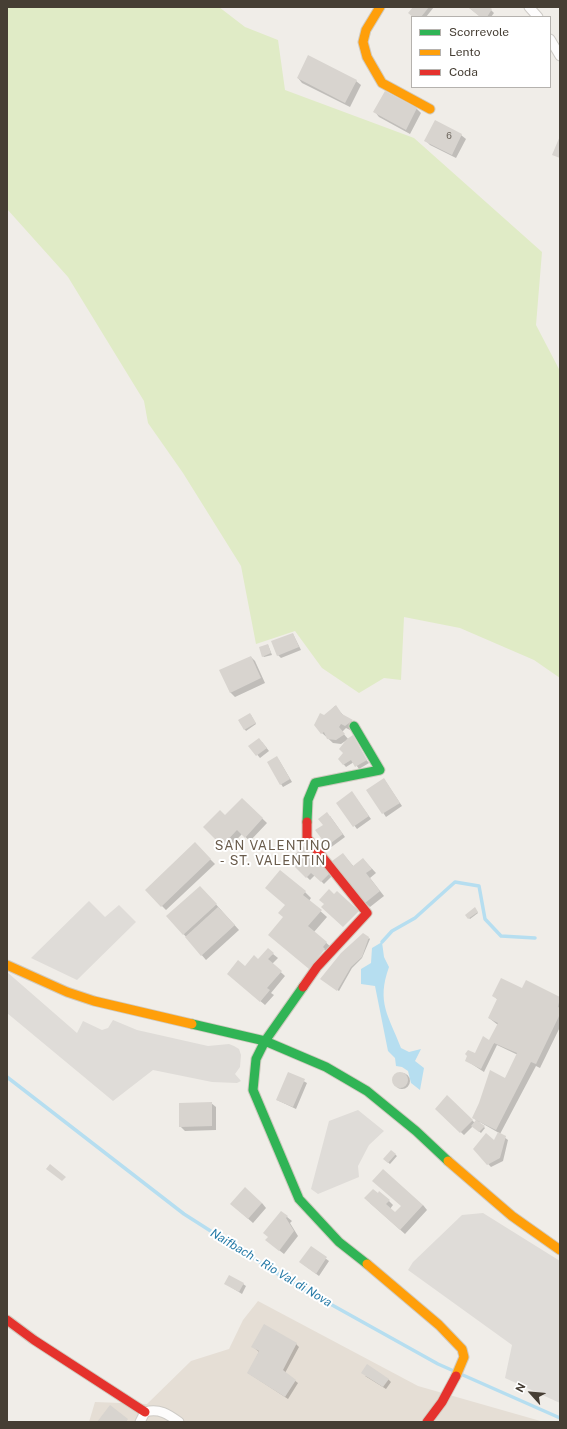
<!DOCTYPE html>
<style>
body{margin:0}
#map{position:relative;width:567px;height:1429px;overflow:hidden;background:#f0ede8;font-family:"Public Sans",sans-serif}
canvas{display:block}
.frame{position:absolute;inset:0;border:8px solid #463e34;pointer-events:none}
.legend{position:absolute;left:411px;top:16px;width:140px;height:72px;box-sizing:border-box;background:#fff;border:1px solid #b5b2ae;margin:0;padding:5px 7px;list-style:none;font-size:12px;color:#463e34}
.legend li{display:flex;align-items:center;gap:8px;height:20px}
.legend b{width:20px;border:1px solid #b5b2ae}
.north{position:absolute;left:511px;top:1373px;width:40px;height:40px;-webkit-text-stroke:3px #fff;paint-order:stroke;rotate:297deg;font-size:11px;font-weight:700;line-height:16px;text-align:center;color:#463e34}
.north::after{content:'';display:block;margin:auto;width:14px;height:18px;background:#463e34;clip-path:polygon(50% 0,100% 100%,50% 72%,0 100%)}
</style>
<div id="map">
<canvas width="567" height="1429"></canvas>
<div class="frame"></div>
<ul class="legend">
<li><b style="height:5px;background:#30b455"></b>Scorrevole</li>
<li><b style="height:5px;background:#ff9f0a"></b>Lento</li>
<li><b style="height:5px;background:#e5322d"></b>Coda</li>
</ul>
<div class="north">N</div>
</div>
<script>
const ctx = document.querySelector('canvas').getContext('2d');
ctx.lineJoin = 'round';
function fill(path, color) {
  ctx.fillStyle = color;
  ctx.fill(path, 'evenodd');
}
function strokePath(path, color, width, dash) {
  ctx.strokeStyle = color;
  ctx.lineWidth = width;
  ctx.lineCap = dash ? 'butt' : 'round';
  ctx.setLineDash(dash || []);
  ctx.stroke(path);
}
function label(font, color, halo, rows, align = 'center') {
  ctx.font = font + ' "Public Sans",sans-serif';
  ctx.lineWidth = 4;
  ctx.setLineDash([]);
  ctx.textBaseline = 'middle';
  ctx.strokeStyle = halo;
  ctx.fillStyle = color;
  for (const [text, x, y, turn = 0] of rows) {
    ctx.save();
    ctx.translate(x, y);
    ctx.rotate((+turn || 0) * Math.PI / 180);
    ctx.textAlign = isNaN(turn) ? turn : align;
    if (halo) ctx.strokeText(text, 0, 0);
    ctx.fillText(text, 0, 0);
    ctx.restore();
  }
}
const residential = new Path2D(`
 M258,1301L418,1386L544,1422H89L95,1402L147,1404L191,1361L229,1349L243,1320Z`);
const green = new Path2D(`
 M7,7H219L245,27L278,40L285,90L414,138L542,252L536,325L560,371V678L534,660L460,628L404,617L401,680L384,678L359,693L322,668L295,631L256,644L241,566L183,473L148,423L144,401L68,277L7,209Z`);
const parking = new Path2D(`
 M89,901L105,917L119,905L136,922L77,980L31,958Z
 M7,972L77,1033L83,1021L102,1030L108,1028L113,1020L137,1030L208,1046L229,1044L234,1046L239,1049L241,1055L240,1067L235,1074L241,1081L237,1083L212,1082L153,1070L113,1101L7,1013Z
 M358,1110L384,1131L369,1145L358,1166L359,1177L318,1194L311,1189L329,1121Z
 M483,1213L560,1261V1403L505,1378L512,1345L408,1270L413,1262L462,1215Z`);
const water = new Path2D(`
 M382,942L384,957L389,967C376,1003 389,1016 401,1048L409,1052L421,1049L415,1061L424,1068L420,1090L411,1083L408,1071L402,1067L396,1066L395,1058L388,1051L375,986L361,984V969L371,963L372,948Z`);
const shadow = new Path2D(`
 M415,7H434L426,17H414Z
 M468,7H488L494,13L491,17H481Z
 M298,78L356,81L361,85L350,107L302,83Z
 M386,92L417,109L421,113L410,134L379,117L375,112Z
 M461,135L466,139L456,158L430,145L426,141Z
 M293,634L301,650L281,658L278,655Z
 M268,645L272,655L264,657L263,656Z
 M251,657L255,661L265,683L235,697L230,692Z
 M335,706L344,716L352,721L350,730L346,728L342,732L369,763L359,769L354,762L346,767L339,759L344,753L347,740L341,744L333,743L322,733L324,717Z
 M251,715L256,724L246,731L239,721Z
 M262,742L269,751L260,758L250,746Z
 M279,760L292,782L283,787L281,784Z
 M384,779L402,806L386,817L368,790Z
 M354,795L371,819L357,829L337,803Z
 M242,799L267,823L250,841L242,834L227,850L204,827L225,817Z
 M330,816L345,837L330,848L327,845L324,825Z
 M195,844L215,864L166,910L146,890Z
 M303,848L332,876L324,884L315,875L310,880L290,861Z
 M343,854L354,867L363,859L376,873L370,878L384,896L370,907L365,903Z
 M204,891L239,930L206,960L168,916Z
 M305,892L311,898L309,901L327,917L314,932L332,948L328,953L284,917L286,905Z
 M475,909L478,913L470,919L466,915Z
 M369,938L370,939L362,958L352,968L339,991L323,980Z
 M273,954L278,958L272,964L285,976L271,993L274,995L265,1005L233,978L245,967Z
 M526,982L560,998V1027L540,1068L536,1066L500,1134L508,1140L503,1161L491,1167L474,1149L494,1142L499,1133L478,1121L485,1128L481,1133L473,1126L464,1135L436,1109L447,1097L475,1123L476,1120L473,1117L505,1079L518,1055L497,1045L484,1072L467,1061L494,1043L498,1025L489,1018L498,1000L494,996L523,989Z
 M394 1081a8 8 0 1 1 16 0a8 8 0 1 1-16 0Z
 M289,1073L307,1083L296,1109L277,1100Z
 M211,1103L216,1107V1130L185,1131L180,1126Z
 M391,1151L397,1156L390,1164L384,1159Z
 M389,1201L393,1205L390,1209L395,1214L402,1206L423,1205L427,1210L405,1234L370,1203Z
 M262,1203L266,1208L253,1223L236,1208Z
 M281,1212L292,1221L290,1223L298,1236L284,1254L271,1244Z
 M311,1248L329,1261L319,1276L304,1265Z
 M226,1284H243L246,1286L242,1294Z
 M296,1344L299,1347L285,1373L298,1383L288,1399L248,1373L259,1352L252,1346Z
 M365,1376L388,1379L391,1382L386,1389Z`);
const stream = new Path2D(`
 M382,942L392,931L415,918L455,882L479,886L485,919L501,936L535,938
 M7,1077L184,1214L289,1281L438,1364L560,1418`);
const building = new Path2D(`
 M413,7H429L421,17H413L408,13Z
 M468,7H489L492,9L487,17H480Z
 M308,55L357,80L345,103L297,78Z
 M385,91L417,108L406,130L373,112Z
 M435,120L462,134L452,155L424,141Z
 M560,136V158L552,155Z
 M293,633L299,647L277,656L271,641Z
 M268,644L271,653L262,657L259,647Z
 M251,656L261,678L230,693L219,670Z
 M336,705L342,714L353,720L345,726L341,724L339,727L345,734L336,740L327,739L324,732L321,734L314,725L320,713L324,715Z
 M250,713L256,723L244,730L238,720Z
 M353,735L367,760L355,767L351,760L343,765L338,759L343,753L339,749L347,739Z
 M259,738L267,748L256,756L248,746Z
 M277,756L290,779L280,785L267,762Z
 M384,778L400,803L382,814L366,790Z
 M352,791L369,816L353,827L336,803Z
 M242,798L263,818L245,838L237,830L222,846L203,827L220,810L225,815Z
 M327,812L343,834L327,846L315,830L323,825L318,819Z
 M195,842L211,859L161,907L145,890Z
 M303,846L330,873L321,882L311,873L306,878L289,861Z
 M343,853L353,866L363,858L372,869L366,873L380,891L365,903L332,861Z
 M280,870L306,891L303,895L322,910L308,926L327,942L323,947L325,949L309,969L268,935L283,917L278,913L285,905L265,888Z
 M200,886L217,904L183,935L166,916Z
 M329,889L334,894L337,891L359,911L343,927L321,907L324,904L319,900Z
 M218,907L235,925L201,956L185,937Z
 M475,907L478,912L468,919L465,915Z
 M363,933L369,937L362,957L351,967L337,991L320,979L341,953Z
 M268,948L274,953L268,959L282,971L267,988L270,990L260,1002L227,974L238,960L245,966L254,955L258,959Z
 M501,978L522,988L526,980L560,997L558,1007L560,1008V1014L536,1064L531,1062L496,1130L472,1118L479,1103L490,1070L505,1078L517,1053L494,1043L481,1069L465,1061L467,1056L465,1054L468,1050L475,1053L483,1036L489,1040L498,1023L488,1018L497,999L492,996Z
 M392 1080a8 8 0 1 1 16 0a8 8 0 1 1-16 0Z
 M288,1072L305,1079L293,1107L276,1100Z
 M447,1095L473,1120L460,1133L435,1109Z
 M212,1102V1126L179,1127V1103Z
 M476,1120L485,1126L479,1132L471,1126Z
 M498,1132L506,1136L500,1158L487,1165L473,1149L486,1133L494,1140Z
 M391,1150L396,1154L388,1163L383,1159Z
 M50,1164L66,1177L62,1181L46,1169Z
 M383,1169L423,1205L400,1230L364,1198L373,1189L378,1193L379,1191L390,1200L386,1204L395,1212L401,1206L372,1181Z
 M245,1187L262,1203L248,1219L230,1204Z
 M281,1211L288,1216L286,1218L294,1231L279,1251L265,1240L268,1237L263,1233Z
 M311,1246L327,1257L316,1274L299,1262Z
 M229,1275L244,1283L239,1292L224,1284Z
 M264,1324L297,1343L283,1370L296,1380L285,1397L247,1373L259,1351L251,1347Z
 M367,1364L389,1379L383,1387L361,1373Z
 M110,1405L128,1419L126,1422H97Z`);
const street = new Path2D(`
 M529,7L538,17
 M550,39L560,56
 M140,1422L145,1412C159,1408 168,1414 179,1422`);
const fast = new Path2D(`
 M307,822L308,800L315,783L380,770L354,726
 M303,987L265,1041L256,1059L253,1090L299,1199L339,1242L367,1264
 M192,1024L265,1041L326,1067L367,1091L416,1131L448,1161`);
const slow = new Path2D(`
 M380,7L366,30L363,42L367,57L382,83L430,109
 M7,965L67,992L94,1001L192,1024
 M448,1161L512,1216L560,1250
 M367,1264L439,1325L462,1349L464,1357L456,1376`);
const jam = new Path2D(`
 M303,987L317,967L367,913L307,838V822
 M7,1320L34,1340L145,1412
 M427,1422L442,1402L456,1376`);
const numberNames = [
 ["6",449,136]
];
const waterNames = [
 ["Naifbach - Rio Val di Nova",271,1268,31]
];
const quarterNames = [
 ["SAN VALENTINO",273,846],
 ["- ST. VALENTIN",273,861]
];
fill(residential, '#e5ded5');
fill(green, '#e0ebc6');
fill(parking, '#dfdcd8');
fill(water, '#b6def0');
fill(shadow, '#0003');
strokePath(stream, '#b6def0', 3.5);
fill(building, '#d8d4cf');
strokePath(street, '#cecbc6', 11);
strokePath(fast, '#d0cabf', 11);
strokePath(slow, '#d0cabf', 11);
strokePath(jam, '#d0cabf', 11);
strokePath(street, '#fdfcfc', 9);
strokePath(fast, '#30b455', 9);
strokePath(slow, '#ff9f0a', 9);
strokePath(jam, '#e5322d', 9);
label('9px', '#6c655c', null, numberNames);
label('italic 12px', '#257aa7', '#fff', waterNames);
ctx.letterSpacing = '1px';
label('13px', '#695b4b', '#fff', quarterNames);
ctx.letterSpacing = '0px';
</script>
